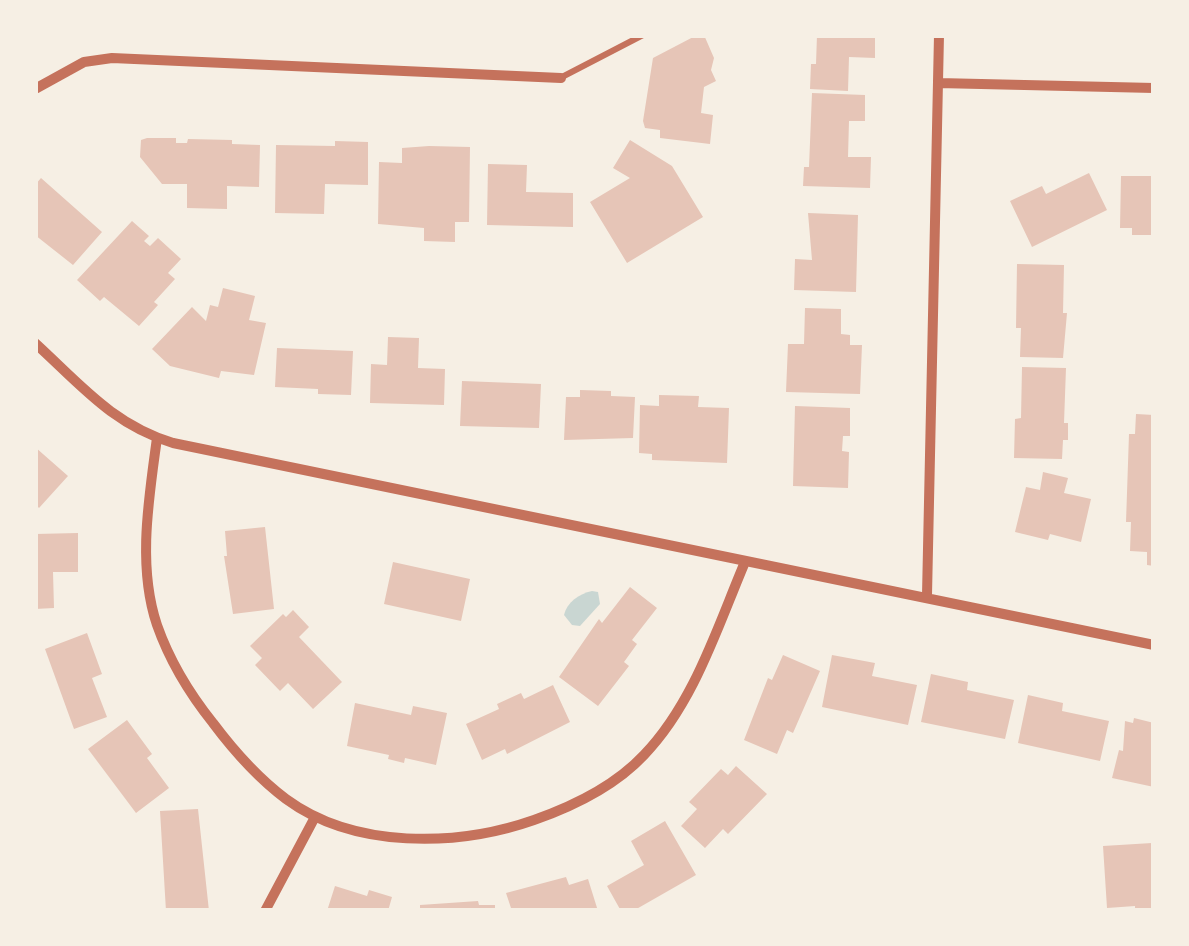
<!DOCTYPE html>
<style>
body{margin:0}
#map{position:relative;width:1189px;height:946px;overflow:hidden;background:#f6efe4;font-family:Barlow,sans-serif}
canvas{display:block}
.frame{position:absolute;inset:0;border:38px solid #f6efe4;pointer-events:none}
</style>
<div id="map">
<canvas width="1189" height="946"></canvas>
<div class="frame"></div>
</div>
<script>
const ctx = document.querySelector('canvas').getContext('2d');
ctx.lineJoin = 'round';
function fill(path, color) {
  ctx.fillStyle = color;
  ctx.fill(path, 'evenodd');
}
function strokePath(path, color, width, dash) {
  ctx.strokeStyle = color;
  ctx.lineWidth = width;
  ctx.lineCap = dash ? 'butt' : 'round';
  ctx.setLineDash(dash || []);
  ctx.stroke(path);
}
const water = new Path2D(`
 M592,591L598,592L600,604L580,626L572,625L564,615C567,602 579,594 592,591Z`);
const building = new Path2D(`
 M697,35H704L714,58L711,70L716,81L704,87L701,113L713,115L710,144L660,138V130L645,128L643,121L653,58Z
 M817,35H875V58L849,57L848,91L810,89L811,64H816Z
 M812,93L865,95V121H849L848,157H871L870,188L803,186L804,167H809Z
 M147,138H176V143H187L188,139L232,140V144L260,145L259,187L227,186V209L187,208V184H162L140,157L141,140Z
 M630,140L672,166L703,217L627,263L590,202L630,178L613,168Z
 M335,141L368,142V185L325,184L324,214L275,213L276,145L335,146Z
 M429,146L470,147L469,222H455V242L424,241V228L378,224L379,162L402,163V148Z
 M488,164L527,165L526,192L573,193V227L487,225Z
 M1089,173L1107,210L1032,247L1010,201L1042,186L1046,194Z
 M1121,176H1154V235H1132V228H1120Z
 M41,178L102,232L73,265L35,235V185Z
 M808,213L858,215L856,292L794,290L795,259L812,260Z
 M132,221L149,236L144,241L150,246L158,238L181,259L168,273L175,279L154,302L158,305L139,326L104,297L100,301L77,280Z
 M1017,264L1064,265L1063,313H1067L1063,358L1020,357L1021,328H1016Z
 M223,288L255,296L249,320L266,323L254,375L221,371L219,378L170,366L152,349L192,307L206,321L210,305L218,307Z
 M805,308L841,309V334L850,335V345H862L860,394L786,392L788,344H804Z
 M388,337L419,338L418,368L445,369L444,405L370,403L371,364L387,365Z
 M277,348L353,351L351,395L318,394V389L275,387Z
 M1022,367L1066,368L1064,423H1068V440H1063L1062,459L1014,458L1015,419L1021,418Z
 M462,381L541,384L539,428L460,426Z
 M580,390L611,391V396L635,397L633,438L564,440L566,397H580Z
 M659,395L699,396L698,407L729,408L727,463L652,460V454L639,453L640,405L659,406Z
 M795,406L850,408V436H843L842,451L849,452L848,488L793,486Z
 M1136,414L1154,415V566L1147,565V552L1130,551L1131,522H1126L1129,434H1135Z
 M35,447L68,476L39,508L35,504Z
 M1043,472L1068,478L1064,493L1091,499L1081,542L1050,534L1048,540L1015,532L1026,487L1040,490Z
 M265,527L274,609L233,614L224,556H227L225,531Z
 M78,533V572H53L54,608L35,609V534Z
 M393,562L470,579L461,621L384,604Z
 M630,587L657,608L632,640L637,644L624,662L629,666L598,706L559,677L599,619L602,623Z
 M293,610L309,627L299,637L342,682L313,709L288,683L280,691L255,665L262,658L250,646L283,614L286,617Z
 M87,633L102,674L92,678L107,717L74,729L45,649Z
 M783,655L820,671L793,733L787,730L777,754L744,740L768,678L772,680Z
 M832,655L875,663L872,676L917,685L908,725L822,707Z
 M931,674L968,682L967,690L1014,700L1005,739L921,722Z
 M553,685L570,722L507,754L505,749L482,760L466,724L499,709L497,704L521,693L524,699Z
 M1028,695L1063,703L1062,711L1109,721L1100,761L1018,743Z
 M355,703L411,715L413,706L447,713L436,765L405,758L404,763L388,759L389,755L347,746Z
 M1134,718L1154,723V787L1112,778L1119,750L1123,751L1125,721L1133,723Z
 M127,720L152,754L147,758L169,788L136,813L88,749Z
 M736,766L767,794L728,834L723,829L705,848L681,826L697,809L689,802L721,769L728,775Z
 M198,809L209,911H166L160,811Z
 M665,821L696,875L633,911H621L607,886L644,865L631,841Z
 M1152,843L1154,909L1135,910V906L1107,908L1103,846Z
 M566,877L569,885L588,879L598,911H512L506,893Z
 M335,886L367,896L369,890L392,897L388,911H327Z
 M478,901L479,905H495V911H420V905Z`);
const service = new Path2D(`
 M562,77L643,35`);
const minor = new Path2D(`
 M938,83L1154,88
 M35,89L84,62L112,58L561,78
 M35,343C81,385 112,424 173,443L1154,645
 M157,438C149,498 137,566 157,625C170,662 189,693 213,723C234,751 258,778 286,799C354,849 457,847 534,820C574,806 614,787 644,755C694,703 717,628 745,562
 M927,595L939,35
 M265,911L315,817`);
fill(water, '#c9d6d2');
fill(building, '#e6c5b7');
strokePath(service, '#c5725c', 6);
strokePath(minor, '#c5725c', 10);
</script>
